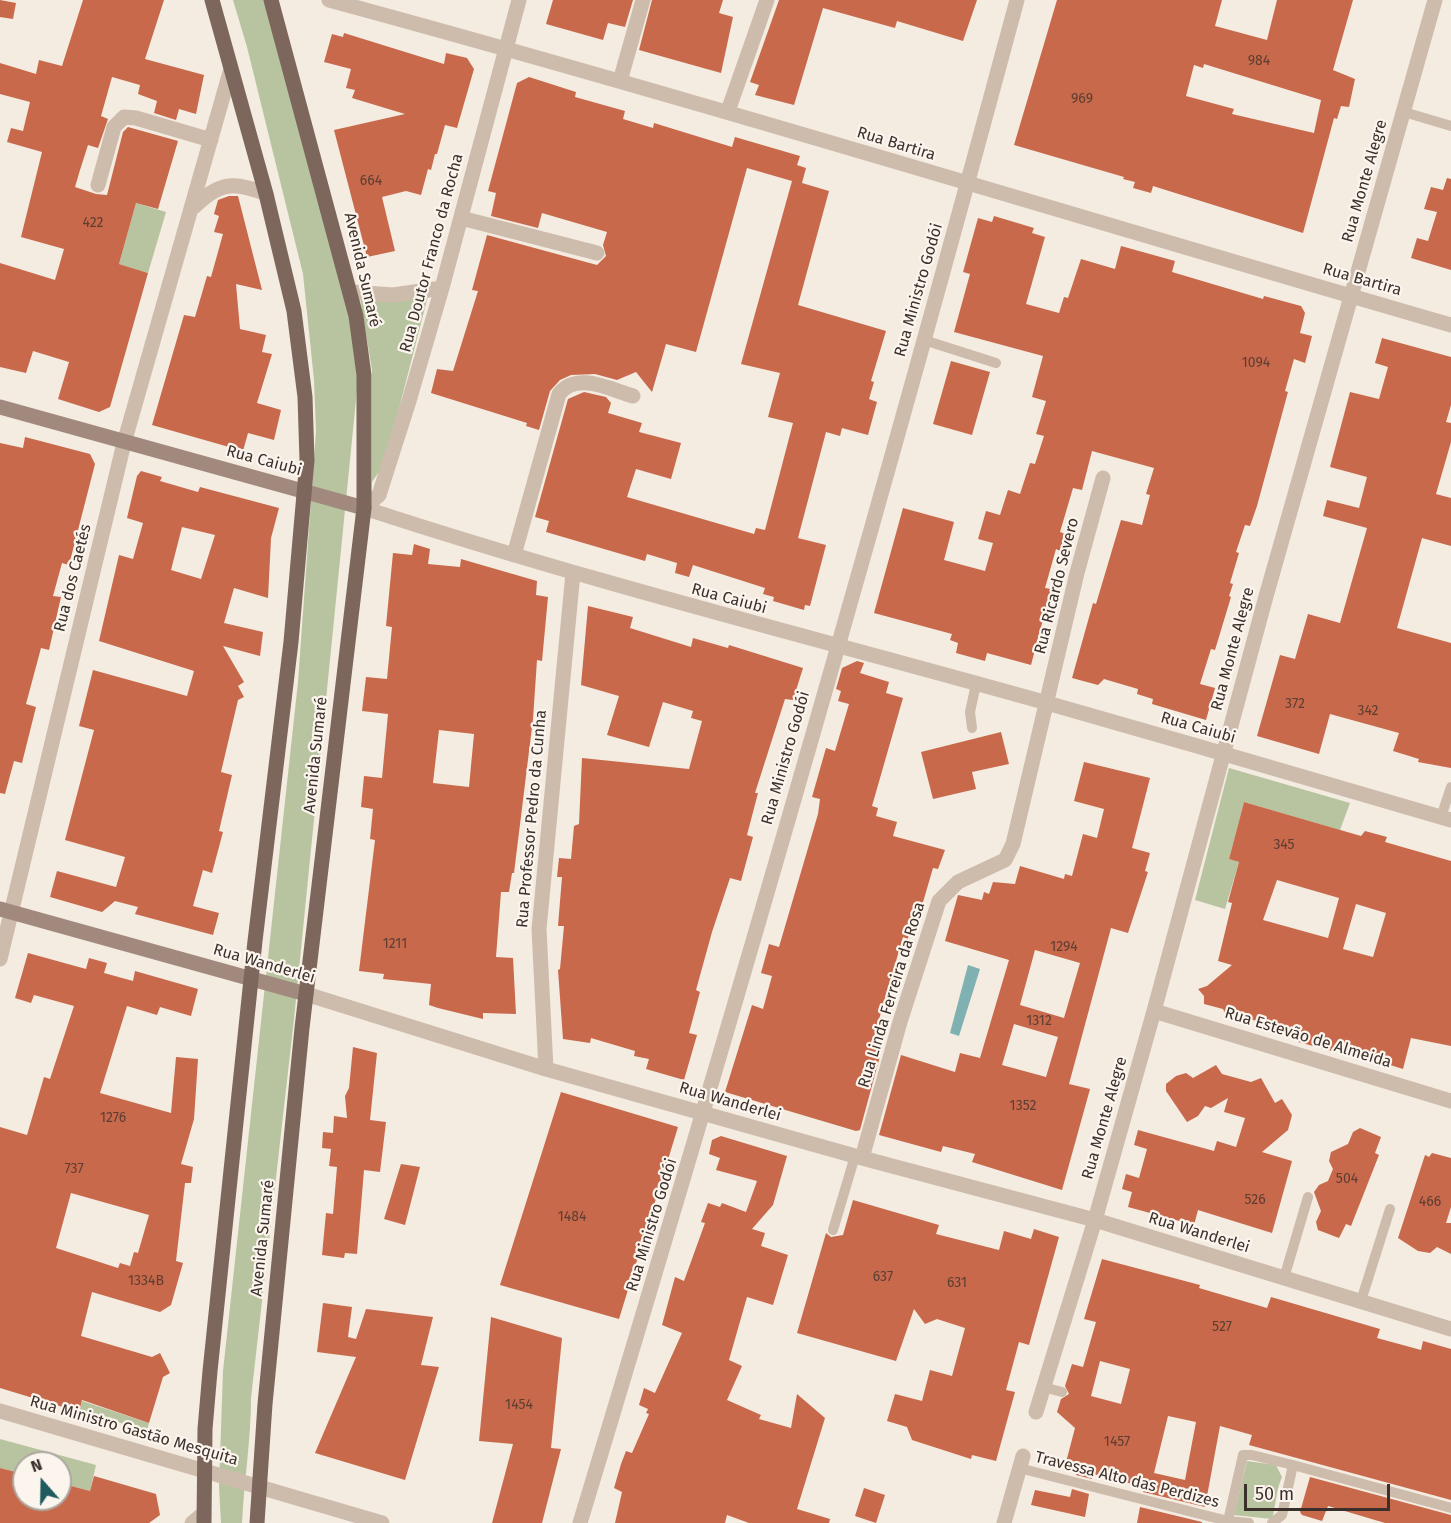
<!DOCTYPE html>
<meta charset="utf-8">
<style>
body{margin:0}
#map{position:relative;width:1451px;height:1523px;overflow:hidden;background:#f4ebe1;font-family:"Fira Sans",sans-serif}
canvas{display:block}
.north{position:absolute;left:12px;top:1451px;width:60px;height:60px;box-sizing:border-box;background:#fbf5ee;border:2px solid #aea6a0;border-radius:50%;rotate:340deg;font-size:16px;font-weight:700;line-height:24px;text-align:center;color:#3b302b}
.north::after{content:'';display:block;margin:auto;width:21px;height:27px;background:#1f5a5e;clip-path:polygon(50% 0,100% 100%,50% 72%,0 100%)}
.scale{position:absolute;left:1244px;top:1484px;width:146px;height:27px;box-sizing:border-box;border:3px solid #3b302b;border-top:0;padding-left:8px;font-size:18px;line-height:21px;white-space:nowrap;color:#3b302b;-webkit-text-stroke:4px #fbf5ee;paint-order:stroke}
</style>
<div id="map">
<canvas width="1451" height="1523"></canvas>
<div class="north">N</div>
<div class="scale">50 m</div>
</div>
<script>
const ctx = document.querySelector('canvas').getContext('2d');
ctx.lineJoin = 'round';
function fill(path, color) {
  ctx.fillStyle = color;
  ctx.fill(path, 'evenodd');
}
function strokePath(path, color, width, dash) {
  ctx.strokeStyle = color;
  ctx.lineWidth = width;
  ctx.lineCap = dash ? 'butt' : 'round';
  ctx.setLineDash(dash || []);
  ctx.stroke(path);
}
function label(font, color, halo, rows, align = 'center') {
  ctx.font = font + ' "Fira Sans",sans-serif';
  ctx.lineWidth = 4.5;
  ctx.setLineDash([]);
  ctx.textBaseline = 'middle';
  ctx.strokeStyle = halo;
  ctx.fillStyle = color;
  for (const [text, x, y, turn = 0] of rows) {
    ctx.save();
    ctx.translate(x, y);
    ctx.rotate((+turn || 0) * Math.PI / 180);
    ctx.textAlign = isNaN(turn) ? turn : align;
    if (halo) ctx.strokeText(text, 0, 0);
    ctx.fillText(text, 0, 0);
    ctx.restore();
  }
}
const green = new Path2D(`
 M233,0H270L347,296L358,380L294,1019L251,1398C251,1440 244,1481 242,1523H221L219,1487L223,1371L298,682L316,431L314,380L303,274L247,47Z
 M136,203L166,212L148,273L119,264Z
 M428,296L385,463L372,482V370L360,298Z
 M1229,768L1350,803L1340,830L1244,802L1229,859L1239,862L1225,909L1195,900Z
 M82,1401L149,1423L147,1430L79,1412Z
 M0,1439L96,1465L90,1491L60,1483V1463H24V1474L0,1468Z
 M1247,1461L1276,1465L1282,1477C1276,1490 1276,1505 1272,1519L1234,1515Z`);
const water = new Path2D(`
 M968,965L980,969L959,1036L950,1033Z`);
const building = new Path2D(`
 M0,0L16,3L13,19L0,17Z
 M83,0H164L145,59L204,75L196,114L179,109L176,120L154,113L157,101L138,94L140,85L112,77L101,116L108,119L98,148L88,145L80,170L75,187L96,194L107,195L123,132L128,127L178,141L158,209L136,203L119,264L148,273L110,407L99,412L58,399L69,362L33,351L26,373L0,367V263L55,280L64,249L21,237L42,152L7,142L11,128L23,131L30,102L0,94V63L36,74L39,60L62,66Z
 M553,0H633L625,27L608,23L603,40L546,24Z
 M652,0H723L719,13L733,17L721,73L639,50Z
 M779,0H977L963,41L897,21L895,28L823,8L794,105L755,95L759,85L750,82Z
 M1057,0H1222L1215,26L1267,40L1277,0H1353L1333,70L1355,79L1349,107L1341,106L1337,119L1334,118L1303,233L1153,186L1151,193L1133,188L1135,182L1123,179L1124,177L1014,145ZM1204,64L1321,100L1314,133L1232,114L1234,109L1186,96L1194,65L1203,68Z
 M344,33L444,64L446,53L467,58L474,69L457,128L445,125L437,154H435L431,170L428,169L421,195L406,191L382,197L395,251L367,257L334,130L405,114L352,98L355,90L346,88L351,69L324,62L332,34L343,37Z
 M529,77L576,92L575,97L625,111L623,119L653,128L654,123L732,147L735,137L800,156L797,165L806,168L802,183L829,191L798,305L886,331L871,381L874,382L869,399L877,402L868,435L842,428L840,436L826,432L798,538L826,545L810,606L805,605L804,610L773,601L774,597L763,594L765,588L693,565L689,577L675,573L677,563L647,554L645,561L546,532L549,521L535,517L568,399L584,392L606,397L611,403L608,413L642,423L639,432L681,443L671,479L636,469L627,497L754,534L756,528L765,530L793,423L768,417L780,373L741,364L792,181L747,168L696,352L666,344L652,392L636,372L617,380L595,374L571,375L560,380L550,391L539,430L526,426L527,423L431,393L437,369L453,371L478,291L472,290L487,235L597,265L606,256L603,245L607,232L542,213L538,228L491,216L496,193L488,191L517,83Z
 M1447,178L1451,179V270L1411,258L1417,238L1428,241L1437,212L1424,209L1431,187L1443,190Z
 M229,196H238L262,290L236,284L240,329L266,335L262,352L272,354L257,403L281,410L274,440L248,433L243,451L152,425L184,315L195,317L207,276L211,277L223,234L214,232L219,216L214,214L218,200Z
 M994,216L1034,228L1032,233L1045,237L1026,304L1059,313L1064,297L1068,298L1081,259L1115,269L1121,246L1175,261L1172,272L1263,299L1264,296L1301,306L1305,313L1300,333L1312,336L1305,363L1294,359L1285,391L1288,392L1257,506L1250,526L1245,525L1236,552L1239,553L1230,583L1233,584L1229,596L1231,597L1215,650L1211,649L1200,684L1215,688L1206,720L1152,704L1153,699L1137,694L1138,689L1104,679L1098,685L1072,678L1093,603L1096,604L1121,520L1142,525L1150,495L1146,494L1154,468L1092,451L1082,490L1073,488L1060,532L1065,534L1060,551L1056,549L1045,588L1051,589L1031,665L987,653L985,661L956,653L958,643L950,640L952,634L874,613L903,508L954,522L944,560L985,571L993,543L978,539L986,511L1000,515L1008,490L1020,494L1030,463L1035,464L1044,436L1036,434L1046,401L1032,397L1043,356L954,332L970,274L963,272L978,218L992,222Z
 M1382,338L1451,357V405L1446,422L1451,423V442L1436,494L1451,498V546L1422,538L1397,628L1451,643V768L1418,762L1419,759L1393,751L1399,733L1330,714L1319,754L1257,736L1280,655L1295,659L1308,614L1340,623L1367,528L1323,516L1327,500L1359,508L1367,477L1330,467L1350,392L1379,399L1388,367L1375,363Z
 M951,361L990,372L972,435L933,424Z
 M25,437L90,454L95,464L69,565L62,563L53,596L61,597L49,650L41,648L26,704L36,707L22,763L14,761L5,794L0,793V443L23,448Z
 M141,471L162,477L160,481L198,492L200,487L279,508L271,538L268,598L234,588L224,623L263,632L260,656L223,646L244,682L238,686L244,697L238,700L221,772L232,775L219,831L223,832L212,873L203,870L193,906L219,913L213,935L135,914L138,907L115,901L102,912L50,897L57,871L116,887L125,857L65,840L94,730L79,726L93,670L187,696L194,671L99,641L119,555L133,559L143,523L127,518L137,476ZM182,527L215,535L201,579L171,570Z
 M414,544L430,549L428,564L460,567L461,559L537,581L536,595L548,597L542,661L537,660L533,719L514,873H512L509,892H501L496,957L513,958L516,1014L483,1013V1019L438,1008L429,1005L431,984L383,979L384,974L359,971L375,840L370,839L373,809L361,807L364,776L382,778L388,714L362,711L366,677L387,679L392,627L386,626L393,553L412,555ZM439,730L474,734L469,787L433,783Z
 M588,606L633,617L630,628L691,647L693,638L728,648L729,645L803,668L793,700L785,699L755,793H758L747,835L753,837L741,881L730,878L712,932L696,990L700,992L689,1033L697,1035L684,1080L646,1069L649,1059L634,1056L635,1051L591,1038L590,1043L563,1039L558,970L560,969L564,926H558L562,877H557L559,858L571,859L574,826L579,824L582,758L689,769L702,721L691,718L693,711L663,702L649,747L607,735L619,696L581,685Z
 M857,661L864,663L860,673L889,682L886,693L903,698L872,806L878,808L876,816L897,822L893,836L945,850L938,869L933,868L914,933L909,932L908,939L903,937L873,1040L883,1045L860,1130L856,1131L725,1092L752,1005L763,1009L772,976L761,973L769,944L779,947L818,814L820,799L812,797L826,748L835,751L849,704L838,701L841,691L836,689L842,668Z
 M1001,732L1009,764L972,772L976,789L933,799L921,752Z
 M1084,762L1150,778L1132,848L1150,853L1145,871L1148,872L1128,933L1111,928L1069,1084L1090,1089L1062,1190L972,1162L975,1154L943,1146L941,1152L879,1135L901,1055L955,1072L960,1053L980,1058L1009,960L945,941L958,895L982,900L984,892L989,894L993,882L1015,884L1020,866L1064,879L1065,874L1072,876L1083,834L1097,838L1104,809L1074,801ZM1035,950L1080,963L1064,1018L1020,1005ZM1014,1024L1058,1037L1046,1077L1002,1065Z
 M1244,802L1361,836L1365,831L1387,837L1385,842L1451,861V1046L1411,1038L1403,1069L1333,1047L1332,1051L1298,1042L1301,1032L1225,1013L1223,1009L1204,1004V996L1198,989L1207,986L1232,965L1218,961L1232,903L1228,902L1239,862L1229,859ZM1277,880L1339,898L1328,938L1263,920ZM1356,904L1386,913L1373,957L1343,949Z
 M28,953L86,969L89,958L107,963L104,973L133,981L135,971L198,989L191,1016L160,1007L157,1015L127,1006L100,1093L171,1113L176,1057L198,1059L194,1119L181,1164L193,1167L191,1183H185L176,1261L183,1263L171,1305L160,1312L92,1292L81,1336L152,1357L160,1353L170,1373L163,1377L149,1423L82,1400L79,1412L0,1388V1127L27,1135L44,1077L50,1079L74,1006L34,995L31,1003L15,998ZM71,1193L149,1215L138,1253L134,1252L130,1266L120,1263L118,1268L56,1248Z
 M353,1047L377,1053L370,1120L386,1122L380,1172L364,1170L357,1254L345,1253L344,1258L322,1255L326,1213L333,1214L337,1167L329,1166L331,1149L322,1148L323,1132L333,1133L334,1116L347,1118L345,1096L349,1088Z
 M1216,1065L1222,1074L1251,1082L1261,1078L1275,1103L1282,1099L1292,1115L1288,1130L1262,1152L1292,1161L1272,1233L1198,1210L1194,1225L1128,1207L1132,1192L1122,1189L1126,1174L1139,1178L1147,1149L1134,1145L1138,1130L1214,1151L1217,1141L1236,1147L1245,1118L1224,1112L1228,1098L1211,1108L1205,1106L1198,1116L1187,1122L1166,1091V1084L1176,1076L1186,1073L1193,1078Z
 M561,1092L678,1127L619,1319L500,1285Z
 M1360,1128L1381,1137L1375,1153L1379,1155L1351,1226L1346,1224L1339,1238L1318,1230L1316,1222L1321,1211L1314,1192L1319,1185L1328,1181L1333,1169L1329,1161L1331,1152L1348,1144L1353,1132Z
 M721,1136L787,1156L773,1205L752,1229L765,1233L761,1246L788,1255L773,1305L747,1297L729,1360L742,1366L727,1400L761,1415L759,1419L791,1428L797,1394L825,1418L797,1509L830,1519L829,1523H749L727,1515L725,1523H615L622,1492L614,1488L621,1464L626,1451L632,1453L649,1414L646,1413L648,1409L639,1405L644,1388L655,1393L682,1333L662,1325L675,1277L684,1281L705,1223L701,1222L708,1203L720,1207L722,1203L746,1212L757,1181L716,1170L720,1158L709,1154L712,1140Z
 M1432,1153L1451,1158V1207L1446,1223H1451V1254L1437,1247L1430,1253L1418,1251L1398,1238L1425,1155L1429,1157Z
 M401,1164L420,1167L405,1225L384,1219Z
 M853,1200L939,1225L936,1234L999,1250L1004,1231L1031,1239L1034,1229L1059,1237L1029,1345L1019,1342L1006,1390L1015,1392L996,1461L972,1455L971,1459L912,1440L907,1427L887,1421L895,1394L922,1401L930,1370L952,1376L965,1328L937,1319L925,1324L914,1309L896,1361L797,1333L826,1233L831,1237L843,1235Z
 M1102,1259L1200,1285L1199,1288L1267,1308L1271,1297L1288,1302L1380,1329L1377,1338L1421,1350L1423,1341L1451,1349V1500L1249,1445L1252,1435L1220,1426L1205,1507L1143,1492L1144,1487L1093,1474L1092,1479L1076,1475L1077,1470L1065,1466L1075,1428L1057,1412L1061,1399L1069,1394L1065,1386L1072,1364L1083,1367L1096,1322L1084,1319ZM1100,1361L1130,1369L1121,1404L1091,1396ZM1168,1416L1196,1422L1185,1480L1154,1473Z
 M323,1303L352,1307L348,1337L356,1339L366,1309L433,1317L421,1365L439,1367L405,1480L315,1453L356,1357L317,1352Z
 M491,1317L562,1338L551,1448L561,1449L542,1523H492L513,1444L479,1441Z
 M0,1468L24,1474V1499H60V1483L90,1491L94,1476L156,1494L160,1515L149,1523H0Z
 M1310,1477L1451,1515V1523H1385L1328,1506L1322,1521L1302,1515L1300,1512Z
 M864,1488L885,1495L876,1523L855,1516Z
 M1072,1489L1089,1494L1085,1517L1031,1505L1035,1490L1070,1497Z
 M1140,1507L1202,1522V1523H1137Z`);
const lane = new Path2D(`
 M1404,112L1451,126
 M924,340L996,363
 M972,728L970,712L976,684
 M1441,817L1451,787
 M833,1230L855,1156
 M1284,1278L1308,1197
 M1361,1301L1390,1209
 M1043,1387L1062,1392
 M1019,1468L1228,1521L1249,1523
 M1228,1521L1243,1455H1252L1293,1465
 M1272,1523L1282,1515L1293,1465L1451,1508`);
const street = new Path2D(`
 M329,0C705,102 1077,217 1451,325
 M620,81L643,0
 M728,111L767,0
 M98,185L114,127L124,117L136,118L211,140
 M194,207C219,182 234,181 266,194
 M461,218L597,253
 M351,292L393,295L442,288
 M364,508C589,582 819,639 1047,703C1182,741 1316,781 1451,820
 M364,508L379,495L409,401L442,288L519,0
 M514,555L559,394C577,371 609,389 633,396
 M0,959L124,443L230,72
 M306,994L546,1069L862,1158L1095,1220L1451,1329
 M1154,1011L1451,1101
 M546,1069L539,929L573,573
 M862,1158L900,1022L939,901L958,882L1005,860L1013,844L1077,573L1103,478
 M0,1411L382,1523
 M1036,1412L1095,1220L1154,1011L1265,600L1435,0
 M192,1523L203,1514
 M580,1523C733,1018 880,510 1017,0
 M1004,1523L1023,1456`);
const secondary = new Path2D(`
 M0,407L364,508
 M0,909L306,994`);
const primary = new Path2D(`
 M204,1523L205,1429L210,1371L255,941L291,642L307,460L305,397L294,311L266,194L212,0
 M257,1523L265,1404L302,1028L364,508V375L356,316L271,0`);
const numberNames = [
 ["984",1259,61],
 ["969",1082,99],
 ["664",371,181],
 ["422",93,223],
 ["1094",1256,363],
 ["372",1295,704],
 ["342",1368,711],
 ["345",1284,845],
 ["1211",395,944],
 ["1294",1064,947],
 ["1312",1039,1021],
 ["1352",1023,1106],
 ["1276",113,1118],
 ["737",74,1169],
 ["504",1347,1179],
 ["526",1255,1200],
 ["466",1430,1202],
 ["1484",572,1217],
 ["637",883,1277],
 ["1334B",146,1281],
 ["631",957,1283],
 ["527",1222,1327],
 ["1454",519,1405],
 ["1457",1117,1442]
];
const streetNames = [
 ["Rua Bartira",896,144,17],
 ["Rua Monte Alegre",1365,181,-74],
 ["Rua Doutor Franco da Rocha",432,253,-75],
 ["Avenida Sumaré",362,270,77],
 ["Rua Bartira",1362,280,16],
 ["Rua Ministro Godói",919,290,-74],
 ["Rua Caiubi",264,461,15],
 ["Rua dos Caetés",73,578,-76],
 ["Rua Ricardo Severo",1057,586,-76],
 ["Rua Caiubi",729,599,15],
 ["Rua Monte Alegre",1233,649,-75],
 ["Rua Caiubi",1198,728,16],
 ["Avenida Sumaré",316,755,-84],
 ["Rua Ministro Godói",786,758,-74],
 ["Rua Professor Pedro da Cunha",532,819,-85],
 ["Rua Wanderlei",264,964,16],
 ["Rua Linda Ferreira da Rosa",892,995,-73],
 ["Rua Estevão de Almeida",1308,1038,17],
 ["Rua Wanderlei",730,1102,16],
 ["Rua Monte Alegre",1105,1118,-74],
 ["Rua Ministro Godói",652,1225,-73],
 ["Rua Wanderlei",1199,1233,17],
 ["Avenida Sumaré",263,1238,-84],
 ["Rua Ministro Gastão Mesquita",134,1431,16],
 ["Travessa Alto das Perdizes",1127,1480,14]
];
fill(green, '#b8c4a0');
fill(water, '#7fb0b2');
fill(building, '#c8694b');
strokePath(lane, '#cdbbac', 10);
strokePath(street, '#cdbbac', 15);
strokePath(secondary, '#a18a7d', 15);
strokePath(primary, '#7d675c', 15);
label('14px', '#5e3e33', null, numberNames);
label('16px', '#3b302b', '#fbf5ee', streetNames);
</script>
